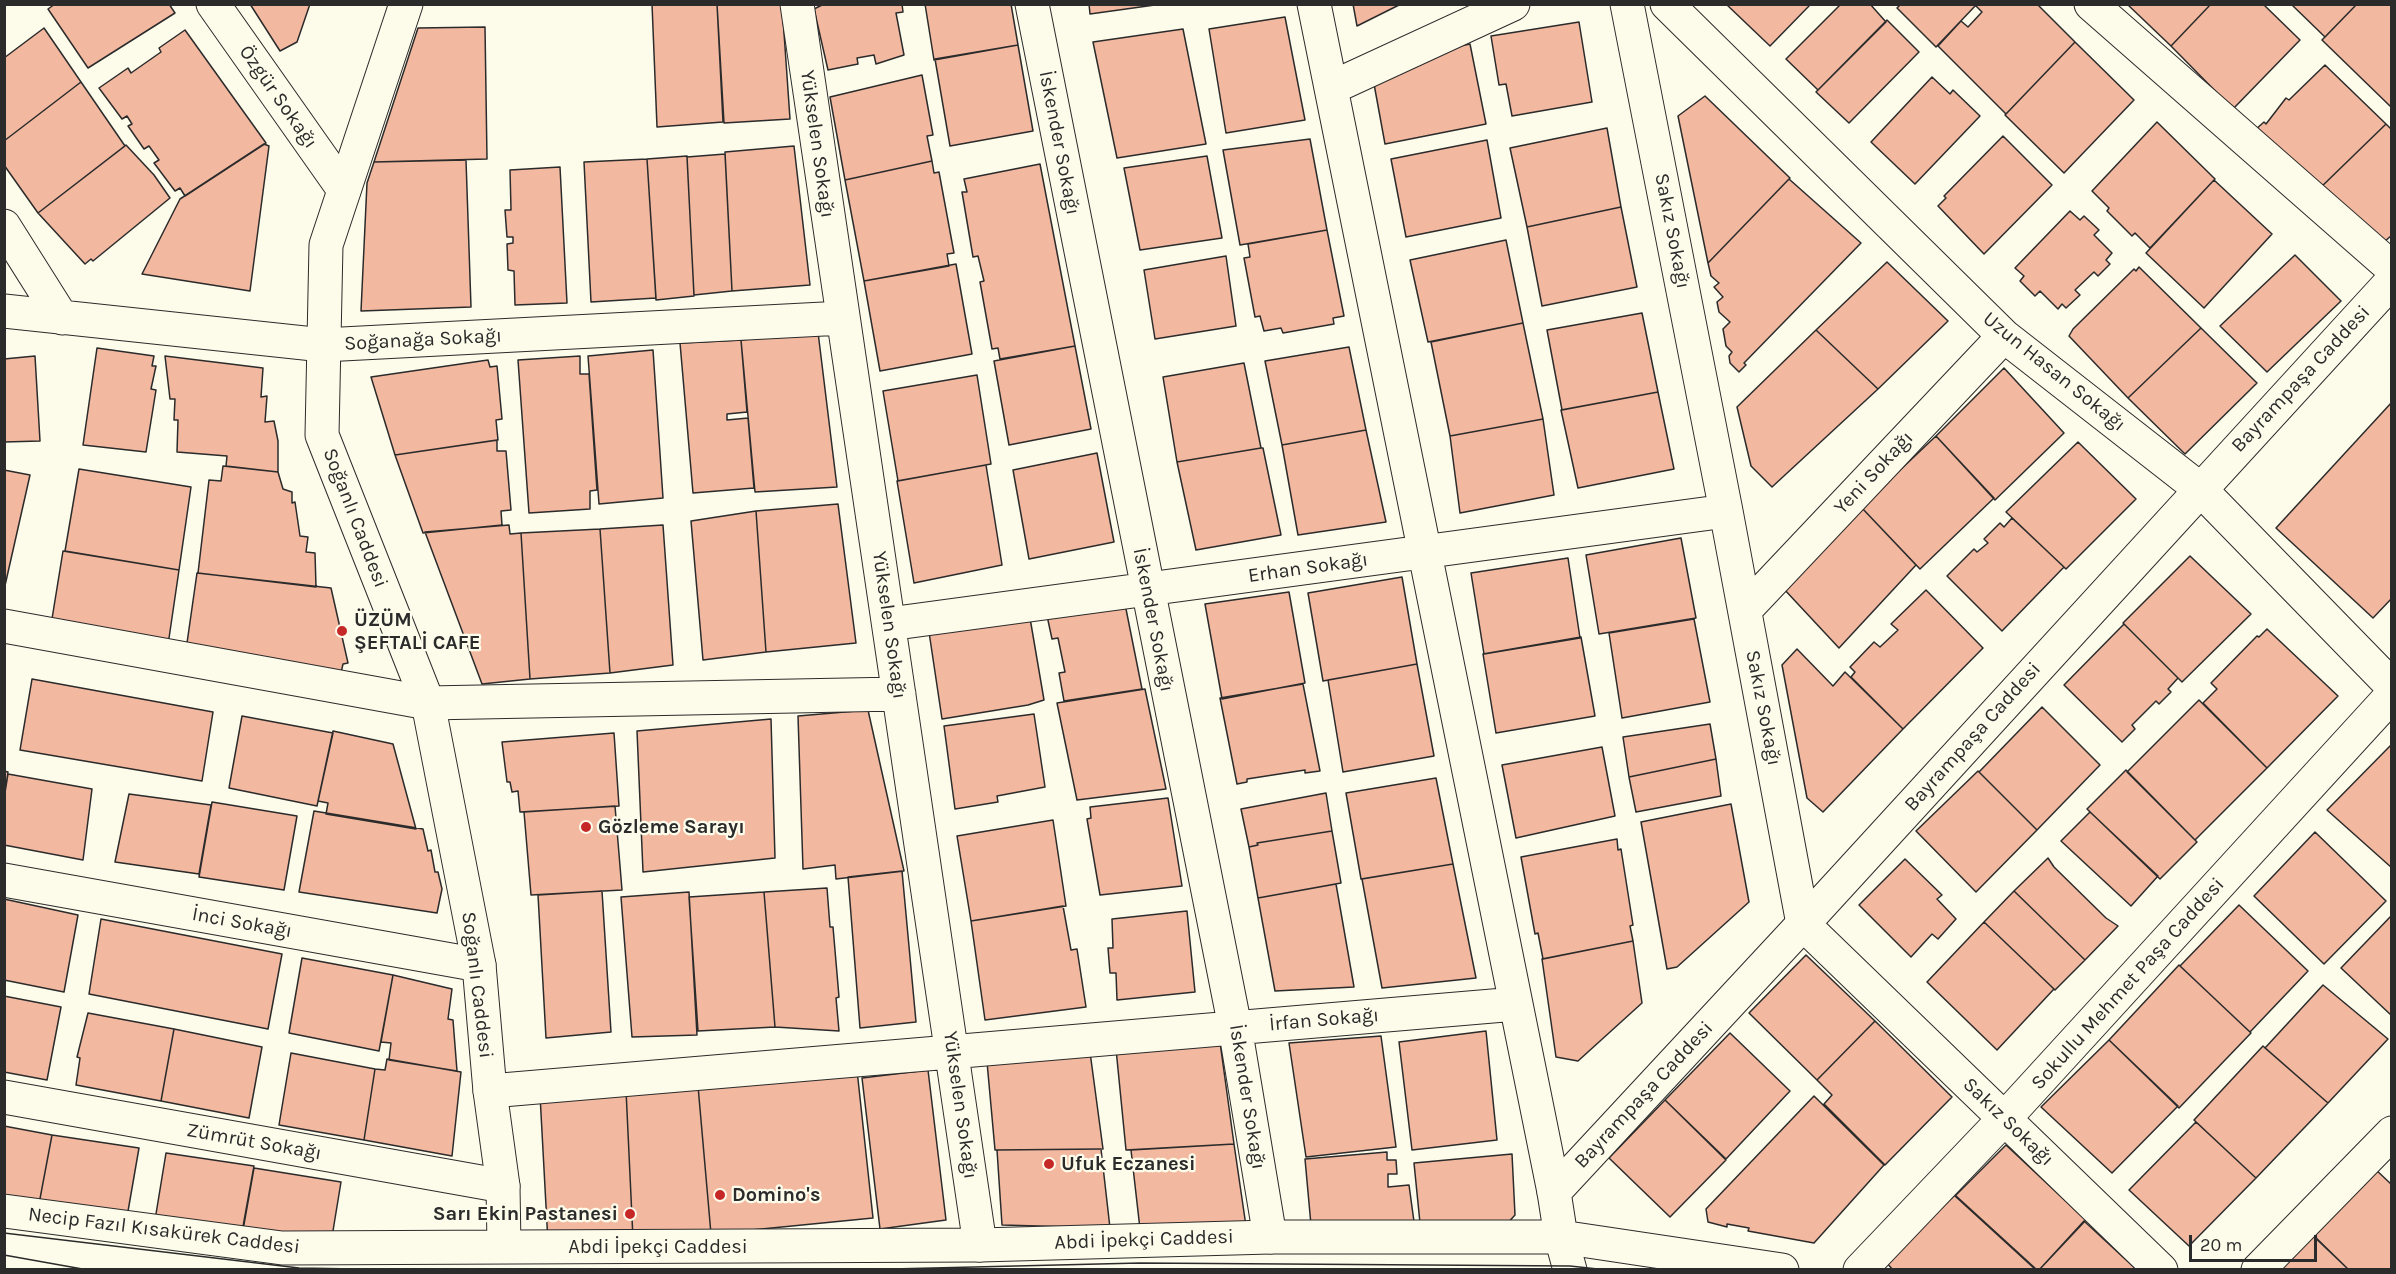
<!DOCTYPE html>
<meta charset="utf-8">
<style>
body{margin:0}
#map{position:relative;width:2396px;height:1274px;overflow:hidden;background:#fdfbea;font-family:Karla,sans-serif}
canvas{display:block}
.frame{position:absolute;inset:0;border:6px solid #2b2b2b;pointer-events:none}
.scale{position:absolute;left:2189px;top:1235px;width:128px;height:27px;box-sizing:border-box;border:3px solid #2b2b2b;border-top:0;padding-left:8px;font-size:18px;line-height:21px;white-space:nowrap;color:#2b2b2b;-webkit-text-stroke:4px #fdfbea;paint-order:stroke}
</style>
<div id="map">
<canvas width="2396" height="1274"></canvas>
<div class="frame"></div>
<div class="scale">20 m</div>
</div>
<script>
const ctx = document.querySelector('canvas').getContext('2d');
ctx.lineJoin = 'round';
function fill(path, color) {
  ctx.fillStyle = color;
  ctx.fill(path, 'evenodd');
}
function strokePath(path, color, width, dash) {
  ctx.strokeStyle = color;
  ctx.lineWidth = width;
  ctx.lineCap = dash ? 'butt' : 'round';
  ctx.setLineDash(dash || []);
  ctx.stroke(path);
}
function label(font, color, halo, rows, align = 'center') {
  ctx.font = font + ' Karla,sans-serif';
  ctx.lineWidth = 4.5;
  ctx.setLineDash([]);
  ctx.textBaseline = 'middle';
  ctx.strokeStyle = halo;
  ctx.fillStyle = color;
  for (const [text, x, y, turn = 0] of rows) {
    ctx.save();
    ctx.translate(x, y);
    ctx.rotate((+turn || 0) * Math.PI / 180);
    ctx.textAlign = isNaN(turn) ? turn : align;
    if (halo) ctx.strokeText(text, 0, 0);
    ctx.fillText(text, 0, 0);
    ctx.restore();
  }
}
const building = new Path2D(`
 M55,4H169L175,13L88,68L48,9Z
 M250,4H310L297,42L280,51Z
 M652,4H717L723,122L657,127Z
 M717,4H782L790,119L724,123Z
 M824,4H902L903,12L896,13L904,55L876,64L874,55L857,58L858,64L828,70L814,9Z
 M925,4H1011L1018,45L934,60Z
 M1089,4H1162L1090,14Z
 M1353,4H1401L1357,26Z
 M1726,4H1807L1809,6L1770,46Z
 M1841,4H1870L1886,22L1818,90L1786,59Z
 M1901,4H1977L1936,47L1897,8Z
 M1977,4H2037L2075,42L2006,114L1938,46L1961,21L1968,27L1982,12L1976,6Z
 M2127,4H2211L2171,46Z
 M2211,4H2263L2300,40L2233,109L2171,46Z
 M2291,4H2357L2325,37Z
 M2357,4H2392L2391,107L2322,40Z
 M1285,17L1305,120L1226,133L1209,29Z
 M1887,20L1919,52L1849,123L1816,92Z
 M1579,22L1592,102L1512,116L1506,84L1499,85L1491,36Z
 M485,27L487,159L374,162L418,28Z
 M44,28L81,82L4,141V58Z
 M1183,29L1206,144L1117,158L1093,42Z
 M185,30L266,143L185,196L180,188L175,191L154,163L159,160L149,146L144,149L128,126L132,124L127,116L122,119L99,88L128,68L131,73L161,52L159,48Z
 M2075,42L2134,100L2064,173L2005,115Z
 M1470,44L1486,124L1385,144L1372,73L1425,53Z
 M1018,45L1033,131L950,146L935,59Z
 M2325,65L2386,124L2317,191L2255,130L2264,122L2266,124L2286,98L2289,100Z
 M922,75L933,135L927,136L932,161L845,180L830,97Z
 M1932,77L1950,94L1953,90L1980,116L1915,184L1871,142Z
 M81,82L125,146L38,213L4,165V141Z
 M1705,96L1790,178L1708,263L1678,116Z
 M2157,122L2215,179L2150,248L2135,233L2132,236L2107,211L2109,208L2092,191Z
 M2386,124L2392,130V235L2374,251L2317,191Z
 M1607,128L1621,207L1527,227L1510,148Z
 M2003,136L2052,185L1984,254L1938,206L1946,198L1944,196Z
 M1310,139L1327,230L1240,245L1223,150Z
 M1487,140L1501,218L1406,237L1391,159Z
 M264,144L269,146L250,291L142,274L180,199Z
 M126,145L154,175L170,198L93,261L91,259L85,264L38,213Z
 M794,146L810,285L732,291L725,152Z
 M725,154L732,291L694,295L687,157Z
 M687,156L694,296L656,300L647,159Z
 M1207,156L1222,238L1140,250L1124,168Z
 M647,159L656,298L591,302L584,162Z
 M466,160L471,307L361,311L367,183L374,162Z
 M932,161L934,173L939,172L954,253L947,254L949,266L864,281L845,180Z
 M1040,164L1075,346L1000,359L998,348L992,349L980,282L984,281L978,256L973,257L962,192H967L964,179Z
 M560,167L567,303L515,305L514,271L508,270L507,244L513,243V237H507L505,210H511L510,170Z
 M1789,179L1861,243L1744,363L1746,365L1739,372L1730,363L1729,356L1732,352L1726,346L1723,329L1730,322L1719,312L1717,302L1723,297L1714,287L1719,283L1711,276L1708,263Z
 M2214,180L2272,234L2204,308L2146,253Z
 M1621,207L1637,287L1542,306L1527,227Z
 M2070,211L2080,220L2084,216L2099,230L2094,235L2112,253L2106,260L2110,264L2098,276L2094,272L2075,290L2080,295L2066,308L2062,304L2058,309L2040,291L2035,296L2020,281L2024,276L2015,268Z
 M1327,230L1344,316L1333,318L1334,324L1283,333L1281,328L1264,331L1260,316L1255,317L1244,258L1250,257L1248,244Z
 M1506,240L1523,323L1428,342L1410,260Z
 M2295,255L2341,301L2267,372L2220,326Z
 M1226,256L1236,326L1155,339L1144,270Z
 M1887,262L1948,321L1878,389L1816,330Z
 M956,264L972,354L880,371L864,281Z
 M2139,267L2201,328L2128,398L2069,336L2073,329L2134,269L2136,271Z
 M1642,313L1658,392L1562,410L1547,330Z
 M1523,323L1543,419L1450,436L1431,342Z
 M2201,328L2257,383L2185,454L2128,398Z
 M1816,330L1878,389L1772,487L1751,466L1737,407Z
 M818,332L837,487L755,492L741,340Z
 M741,340L747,412L727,414V420L748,418L754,488L693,493L680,343Z
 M1075,346L1091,429L1009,445L994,361Z
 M1349,347L1366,430L1282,445L1265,361Z
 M97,348L154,356L152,366H156L151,389L156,390L146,452L83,445Z
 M653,350L663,498L599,504L588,356Z
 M35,356L40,441L4,442V359Z
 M165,356L263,368L261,397L267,396L265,422L274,421L278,441V472L226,466L227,456L177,452L178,420H174L175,399H170Z
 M580,356V374H589L597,490L590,491V509L529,513L518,360Z
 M488,360L490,367L497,366L502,419L496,420L498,440L395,455L371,377Z
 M1244,363L1261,448L1177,462L1163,377Z
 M2004,368L2064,433L1995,500L1936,436Z
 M977,375L991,464L898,481L883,391Z
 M1658,392L1674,469L1578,488L1561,410Z
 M2392,402V598L2373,618L2276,528Z
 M1543,419L1554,495L1460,513L1450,436Z
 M1366,430L1386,522L1298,535L1282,445Z
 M1936,436L1994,498L1920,569L1861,507Z
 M497,440V451H506L511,510L501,511L502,525L423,533L395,455Z
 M2078,442L2136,499L2066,569L2006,512Z
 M1261,448H1263L1281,535L1196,550L1177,462Z
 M1097,453L1114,542L1029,559L1013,470Z
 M986,465L1002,565L914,583L897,481Z
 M223,466L278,472L283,489L292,492V503L295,502L300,536L308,537L306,552L315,553L316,587L198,573L209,480L221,481Z
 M79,469L191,487L179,570L65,551Z
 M4,470L30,475L4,590Z
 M838,504L856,643L766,652L756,511Z
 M1861,507L1916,565L1839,648L1783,588Z
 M756,511L766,652L703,660L691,521Z
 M2012,518L2064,567L2002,631L1947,576L1974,549L1977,552L1988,543L1984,539L2000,523L2004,527Z
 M509,525L510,534L521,533L530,679L482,684L425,532Z
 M663,525L673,665L610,673L600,529Z
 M600,529L610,673L530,679L521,533Z
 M1681,538L1696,618L1599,634L1586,555Z
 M63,551L179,570L168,645L51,625Z
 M2190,556L2251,614L2182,682L2123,623Z
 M1568,558L1580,638L1484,654L1471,573Z
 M197,573L331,588L348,663L343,664L341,673L186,650Z
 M1402,577L1417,664L1323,681L1308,593Z
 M1926,590L1983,648L1903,729L1851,677L1855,672L1850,667L1874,642L1880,647L1898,630L1891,624Z
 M1289,592L1305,683L1222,699L1205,604Z
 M1124,599L1142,689L1064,701L1059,673L1065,672L1058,638L1052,639L1046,611Z
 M1030,618L1044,700L1028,705L942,719L929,632Z
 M1694,619L1710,702L1622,718L1609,633Z
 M2124,624L2178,678L2168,689L2171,692L2159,704L2156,701L2132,725L2135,729L2122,742L2064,685Z
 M2267,629L2338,696L2267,768L2203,703L2217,689L2211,683L2257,636L2259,637Z
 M1581,637L1595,716L1496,733L1483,654Z
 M1797,649L1833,686L1845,672L1903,729L1823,812L1807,798L1782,665Z
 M1417,664L1434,756L1343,772L1328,680Z
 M32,679L213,712L202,781L20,750Z
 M1303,684L1320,771L1305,773V770L1247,779V782L1237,784L1220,698Z
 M1145,689L1166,789L1077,800L1057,703Z
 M2199,700L2267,768L2195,840L2127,772Z
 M2042,707L2100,765L2037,830L1979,772Z
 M868,710L904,871L836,879L835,865L803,869L798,716Z
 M1034,714L1045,787L997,796L998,802L955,809L944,726Z
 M242,716L333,733L317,806L229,788Z
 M771,719L775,858L643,872L637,731Z
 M1710,724L1716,759L1629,777L1623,737Z
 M333,731L393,744L416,829L326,814L328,803L318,801Z
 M614,733L619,806L520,812L518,791L512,792L510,782H507L502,742Z
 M2390,746L2392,748V868L2327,810Z
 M1602,747L1615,816L1516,838L1502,765Z
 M1716,759L1721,796L1636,812L1629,777Z
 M2126,770L2197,842L2160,879L2087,809Z
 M4,771L8,772L4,799Z
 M1978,771L2037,830L1976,892L1916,831Z
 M8,774L92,789L83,860L4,845V799Z
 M1436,778L1453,864L1361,879L1346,793Z
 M1326,793L1332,831L1257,843L1258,845L1249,847L1241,809Z
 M129,794L211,805L199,874L115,862Z
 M1168,798L1182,886L1100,895L1087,819L1091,818L1090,807Z
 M212,802L297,816L284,890L199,877Z
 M1731,804L1749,902L1677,967L1667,969L1641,822Z
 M615,806L622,890L531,895L524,812Z
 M314,811L423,829L428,851L431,850L435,872H438L442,889L437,913L299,892Z
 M2090,812L2158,876L2131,906L2061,841Z
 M1053,820L1066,906L971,921L957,836Z
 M1332,831L1341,883L1258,898L1249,847L1258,845L1257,843Z
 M2315,832L2386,901L2324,964L2254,896Z
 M1617,839L1618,850L1621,849L1633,925L1630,926L1633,941L1543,959L1538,933L1535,934L1521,857Z
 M2048,858L2054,867L2106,918L2118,926L2085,960L2014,891Z
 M1905,859L1942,895L1937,899L1956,919L1938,939L1932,934L1911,957L1859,905Z
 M1453,864L1476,978L1382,988L1362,879Z
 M902,871L916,1022L860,1028L848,877Z
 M1336,884L1354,987L1275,991L1258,898Z
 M827,888L830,927H833L839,997L836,998L839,1031L775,1027L764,892Z
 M602,891L611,1032L546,1038L538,895Z
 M2014,891L2085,960L2055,990L1984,922Z
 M689,892L697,1035L632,1037L621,897Z
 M764,892L775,1027L698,1031L689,897Z
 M4,899L78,915L64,992L4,980Z
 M2239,905L2308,971L2250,1032L2180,966Z
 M1063,906L1071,950L1077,949L1086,1007L985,1020L971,921Z
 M1187,911L1195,992L1117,1000L1116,973H1110L1108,948H1113L1112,919Z
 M2392,915V1016L2341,968Z
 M101,919L282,954L268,1029L89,994Z
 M1984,922L2054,989L1997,1050L1927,982Z
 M1633,941L1642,1003L1578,1061L1556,1057L1542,959Z
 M1806,955L1875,1021L1817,1080L1749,1013Z
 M302,958L393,975L379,1051L289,1033Z
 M2179,965L2251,1033L2179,1108L2109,1040Z
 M393,975L452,989L448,1019L453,1020L457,1071L389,1060L391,1043L381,1042Z
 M2323,985L2388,1039L2328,1103L2265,1048Z
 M4,996L61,1007L47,1080L4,1072Z
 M88,1013L174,1029L161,1101L76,1085L80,1058L77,1057Z
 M1875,1021L1952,1097L1885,1165L1824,1104L1832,1095L1817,1080Z
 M174,1029L262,1047L249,1118L161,1101Z
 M1486,1031L1497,1140L1412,1150L1399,1042Z
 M1730,1033L1790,1091L1726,1159L1665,1100Z
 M1219,1035L1234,1144L1126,1150L1116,1049Z
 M1381,1036L1396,1147L1306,1157L1289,1043Z
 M2109,1040L2178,1106L2112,1173L2041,1107Z
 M2263,1046L2328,1103L2256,1178L2194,1120Z
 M1090,1052L1103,1149L995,1150L987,1062Z
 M291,1053L375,1069L364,1140L279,1125Z
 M387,1059L461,1072L452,1156L364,1140L375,1069L385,1070Z
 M857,1070L873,1218L711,1234L698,1086Z
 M928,1070L946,1220L880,1229L862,1078Z
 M698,1086L711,1234L633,1239L626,1090Z
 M626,1090L633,1239L548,1243L540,1095Z
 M1814,1096L1884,1165L1814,1243L1748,1231L1749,1228L1727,1224V1227L1708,1222L1706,1209Z
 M1665,1100L1726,1160L1670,1217L1609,1158Z
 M2196,1122L2256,1178L2189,1246L2129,1190Z
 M4,1126L52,1135L39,1204L4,1198Z
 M52,1135L139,1148L127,1217L39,1204Z
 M1234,1144L1246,1226L1140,1229L1131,1150Z
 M2006,1145L2086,1220L2039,1270H2036L1955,1196Z
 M1101,1149L1110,1228L1002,1225L997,1150Z
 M1387,1152V1160H1396L1397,1174H1388V1187L1409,1185L1415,1229L1311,1225L1305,1159Z
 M166,1153L254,1166L242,1232L155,1220Z
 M1512,1154L1515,1215L1506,1225L1421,1233L1414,1163Z
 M2373,1167L2392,1185V1270H2349L2308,1231Z
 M254,1168L341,1182L331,1243L243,1230Z
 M1955,1195L2036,1269L1893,1270L1886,1262Z
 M2084,1221L2137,1270H2039Z
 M2309,1231L2349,1270H2271Z`);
const street = new Path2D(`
 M213,4L344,190
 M797,4L980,1245
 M1032,4L1235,1027L1270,1237
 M1314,4L1554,1192
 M1627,4L1726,511L1803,924L2161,1270
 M1667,4L2004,336L2200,489L2392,686
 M2091,4L2392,268
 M1331,88L1513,4
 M4,226L62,318
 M4,311L323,345L843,318
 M1745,610L2004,336
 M889,624L1726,511
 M4,626L428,703L899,694
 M4,880L479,965
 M490,1091L1516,1004
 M4,1097L503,1186
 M1561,1237L1570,1270
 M1860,1270L2005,1118L2392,695
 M2258,1270L2392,1133`);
const secondary = new Path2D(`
 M406,4L326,245L322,435L428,703L479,965L490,1091L503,1186L504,1246
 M4,1211L282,1248L980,1245L1270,1237H1561L1782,1270
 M1561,1237L1554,1192L1803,924L2392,281`);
const tram = new Path2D(`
 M4,1233L299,1268L412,1270
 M4,1255L88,1270
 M850,1270L1140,1263L1570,1266L1607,1270`);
const markers = [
 [342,631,6,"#c62828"],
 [586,827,6,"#c62828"],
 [1049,1164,6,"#c62828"],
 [720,1195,6,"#c62828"],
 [630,1214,6,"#c62828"]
];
const streetNames = [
 ["Özgür Sokağı",278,97,55],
 ["İskender Sokağı",1059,143,79],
 ["Yükselen Sokağı",817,144,82],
 ["Sakız Sokağı",1672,231,79],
 ["Soğanağa Sokağı",423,340,-3],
 ["Uzun Hasan Sokağı",2054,372,39],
 ["Bayrampaşa Caddesi",2301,379,-47],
 ["Yeni Sokağı",1874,473,-47],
 ["Soğanlı Caddesi",355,518,69],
 ["Erhan Sokağı",1308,568,-8],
 ["İskender Sokağı",1153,620,79],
 ["Yükselen Sokağı",889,625,82],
 ["Sakız Sokağı",1763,708,79],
 ["Bayrampaşa Caddesi",1973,737,-48],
 ["İnci Sokağı",242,923,10],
 ["Sokullu Mehmet Paşa Caddesi",2128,984,-48],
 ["Soğanlı Caddesi",477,985,83],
 ["İrfan Sokağı",1324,1020,-5],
 ["Bayrampaşa Caddesi",1644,1095,-47],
 ["İskender Sokağı",1247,1097,81],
 ["Yükselen Sokağı",960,1105,82],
 ["Sakız Sokağı",2008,1122,44],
 ["Zümrüt Sokağı",254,1142,10],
 ["Necip Fazıl Kısakürek Caddesi",164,1231,7],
 ["Abdi İpekçi Caddesi",1144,1240,-2],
 ["Abdi İpekçi Caddesi",658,1247]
];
const poiNames = [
 ["ÜZÜM",354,620],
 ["ŞEFTALİ CAFE",354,643],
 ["Gözleme Sarayı",598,827],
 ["Ufuk Eczanesi",1061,1164],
 ["Domino's",732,1195],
 ["Sarı Ekin Pastanesi",618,1214,"right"]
];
fill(building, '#f2b8a0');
strokePath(building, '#2b2b2b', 1.5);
strokePath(street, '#2b2b2b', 35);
strokePath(secondary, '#2b2b2b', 35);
strokePath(street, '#fdfbea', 33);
strokePath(secondary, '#fdfbea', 33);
strokePath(tram, '#2b2b2b', 1.5);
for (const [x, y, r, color] of markers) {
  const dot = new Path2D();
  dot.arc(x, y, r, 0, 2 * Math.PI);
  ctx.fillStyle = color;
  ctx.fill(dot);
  strokePath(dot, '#fdfbea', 2);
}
label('20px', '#2b2b2b', '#fdfbea', streetNames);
label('bold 20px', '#2b2b2b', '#fdfbea', poiNames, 'left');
</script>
